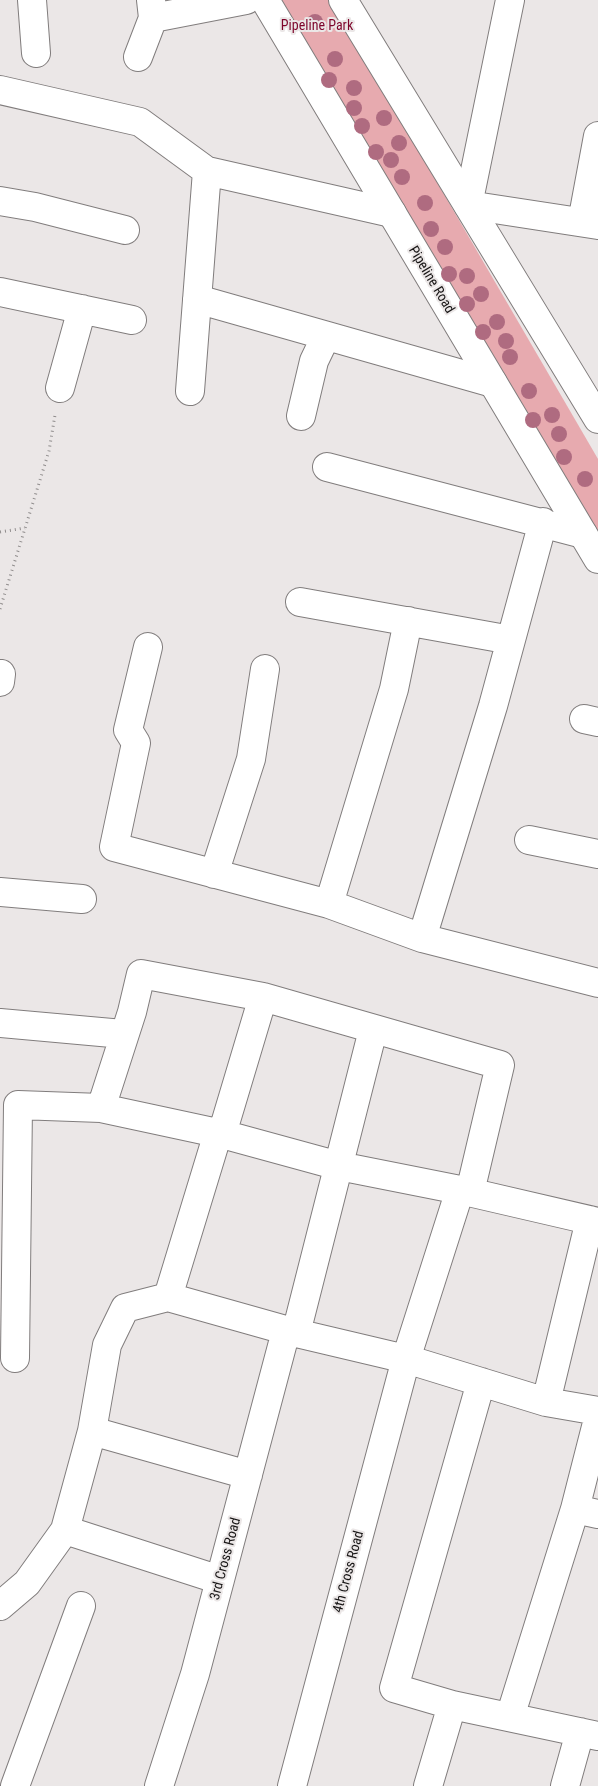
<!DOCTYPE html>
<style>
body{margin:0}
canvas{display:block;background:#ebe7e7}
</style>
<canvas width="598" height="1786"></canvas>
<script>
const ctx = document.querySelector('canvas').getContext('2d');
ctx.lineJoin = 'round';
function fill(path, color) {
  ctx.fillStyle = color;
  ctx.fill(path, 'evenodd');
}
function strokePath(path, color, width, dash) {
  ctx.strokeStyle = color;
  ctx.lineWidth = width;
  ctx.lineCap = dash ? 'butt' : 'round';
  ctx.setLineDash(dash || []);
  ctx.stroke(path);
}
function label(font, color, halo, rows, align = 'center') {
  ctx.font = font + ' "Roboto Condensed",sans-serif';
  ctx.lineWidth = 4;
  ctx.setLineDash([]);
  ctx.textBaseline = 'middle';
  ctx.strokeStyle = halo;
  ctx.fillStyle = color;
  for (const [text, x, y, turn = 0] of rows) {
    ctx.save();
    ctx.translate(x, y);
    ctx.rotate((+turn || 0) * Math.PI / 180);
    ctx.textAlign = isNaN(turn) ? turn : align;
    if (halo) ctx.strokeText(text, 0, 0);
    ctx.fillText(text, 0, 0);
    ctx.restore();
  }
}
const green = new Path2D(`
 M272,0H331L598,459V542Z`);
const path = new Path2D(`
 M0,532L25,528
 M0,609L49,451L55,415`);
const minor = new Path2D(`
 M32,0L36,53
 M151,0L153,18L246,0
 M510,0L468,205L598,225
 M138,57L153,18
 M0,90L140,122L207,171L392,213
 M0,201L35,207L125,230
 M582,222L598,136
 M0,292L132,320
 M197,299L493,383
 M60,388L82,309
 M190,391L207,171
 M301,416L314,361L326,336
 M327,467L583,534
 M300,602L511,640
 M148,647L128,730L136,743L114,847L329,904L422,938L598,983
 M0,682L1,674
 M584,719L598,722
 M529,840L598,854
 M214,874L251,759L265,669
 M0,892L82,899
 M329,904L394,689L408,621
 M422,938L493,706L543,522
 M0,1023L123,1034
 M101,1108L132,1012L141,974L263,997L500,1065L470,1192
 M222,1134L263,997
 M168,1297L218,1133
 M296,1333L373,1030
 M15,1358L18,1105L101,1108L222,1134L339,1166L460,1190L598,1222
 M481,1382L394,1688L452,1705L598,1736
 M546,1402L590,1220
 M92,1431L248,1475
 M575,1509L598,1419
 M65,1530L92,1431L107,1345L125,1308L168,1297L296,1333L406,1359L546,1402L598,1411
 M0,1606L27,1583L65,1530L220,1580
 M510,1717L575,1509L598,1514
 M15,1786L81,1606
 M159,1786L195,1674L286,1331
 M292,1786L406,1359L460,1190
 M428,1786L452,1705
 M565,1786L580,1732`);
const major = new Path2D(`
 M265,0L598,559
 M343,0L598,419`);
const trees = [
 [315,22],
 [335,59],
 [329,80],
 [354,88],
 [354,108],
 [384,118],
 [362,126],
 [399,143],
 [376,152],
 [391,160],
 [402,177],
 [425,203],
 [431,229],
 [445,247],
 [449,274],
 [467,276],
 [481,294],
 [467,304],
 [497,322],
 [483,332],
 [506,341],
 [510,357],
 [529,391],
 [552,415],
 [533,420],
 [559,434],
 [564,457],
 [585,479]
];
const parkNames = [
 ["Pipeline Park",317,26]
];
const streetNames = [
 ["Pipeline Road",431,280,59],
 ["3rd Cross Road",226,1559,-75],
 ["4th Cross Road",349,1572,-75]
];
fill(green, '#e7aaaf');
strokePath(minor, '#817d7d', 30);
strokePath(major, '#817d7d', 30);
strokePath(path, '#908d8d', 3, [1, 4]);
strokePath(minor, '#fff', 28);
strokePath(major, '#fff', 28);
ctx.fillStyle = '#af6b80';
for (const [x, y] of trees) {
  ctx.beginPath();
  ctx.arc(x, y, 8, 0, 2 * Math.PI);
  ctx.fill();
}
label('14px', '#7e052b', '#ebe7e7', parkNames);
label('14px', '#191717', '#ebe7e7', streetNames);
</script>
